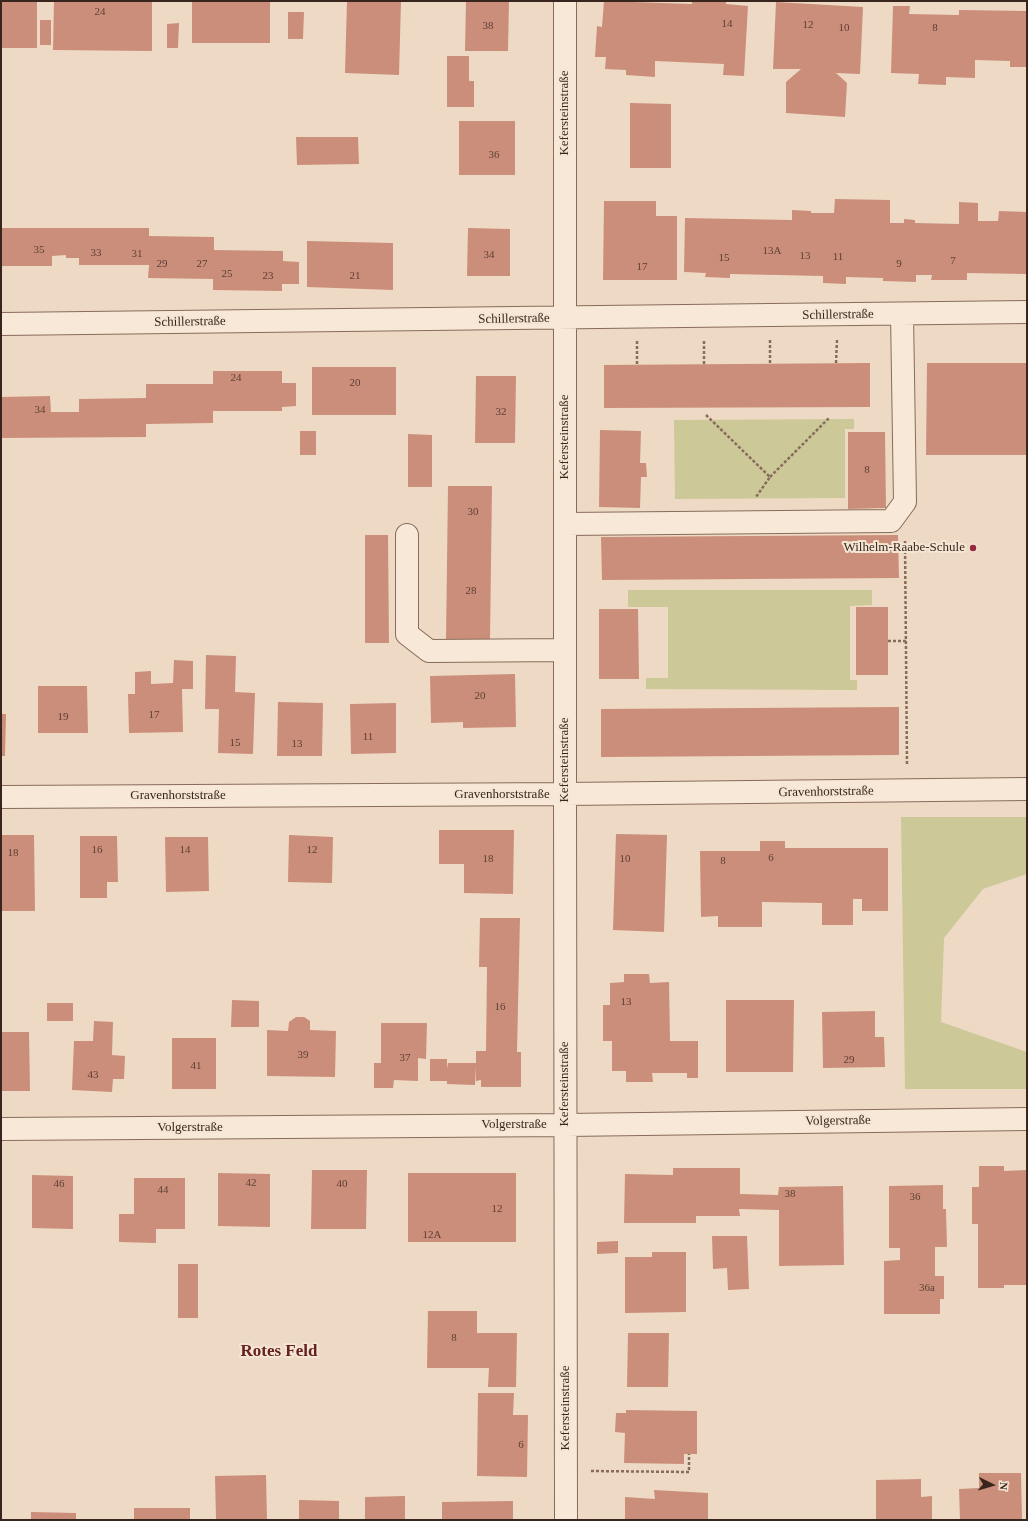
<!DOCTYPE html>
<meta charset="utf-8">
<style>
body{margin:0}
#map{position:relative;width:1028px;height:1521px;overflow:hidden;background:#eedac4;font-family:Georgia,serif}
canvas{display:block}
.frame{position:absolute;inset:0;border:2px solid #38261e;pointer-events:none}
.north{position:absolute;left:972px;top:1465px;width:40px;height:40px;-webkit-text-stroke:3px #f5e5d3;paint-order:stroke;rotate:95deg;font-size:11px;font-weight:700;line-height:16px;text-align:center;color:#38261e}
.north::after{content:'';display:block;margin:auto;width:14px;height:18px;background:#38261e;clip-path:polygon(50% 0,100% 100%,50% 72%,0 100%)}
</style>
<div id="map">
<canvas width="1028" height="1521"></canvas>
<div class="frame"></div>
<div class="north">N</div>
</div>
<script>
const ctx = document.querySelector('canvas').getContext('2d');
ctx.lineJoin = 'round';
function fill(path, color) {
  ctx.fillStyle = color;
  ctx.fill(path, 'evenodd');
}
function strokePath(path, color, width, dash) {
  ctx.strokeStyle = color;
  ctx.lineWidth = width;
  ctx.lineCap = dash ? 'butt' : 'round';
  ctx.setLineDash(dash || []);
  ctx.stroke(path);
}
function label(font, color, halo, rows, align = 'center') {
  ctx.font = font + ' Georgia,serif';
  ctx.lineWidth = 4;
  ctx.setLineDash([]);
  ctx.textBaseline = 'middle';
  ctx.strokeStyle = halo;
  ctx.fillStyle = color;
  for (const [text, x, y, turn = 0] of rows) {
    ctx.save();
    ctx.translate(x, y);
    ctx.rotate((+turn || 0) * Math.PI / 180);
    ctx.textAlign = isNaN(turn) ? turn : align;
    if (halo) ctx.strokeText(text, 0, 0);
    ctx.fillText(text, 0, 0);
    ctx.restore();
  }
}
const green = new Path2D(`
 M854,419V429H845V498L675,499L674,420Z
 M628,590H872V605L850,606V680H857V690L646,689V678H668V607H628Z
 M901,817H1027V874L983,889L944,938L941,1022L1027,1052V1089H905Z`);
const building = new Path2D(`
 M1,1H37V48H1Z
 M54,1H152V51L53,50Z
 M192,1H270V43H192Z
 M347,1H401L399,75L345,73Z
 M466,1H509L508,51H465Z
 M604,1L692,4V1H726V4L748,6L744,76L723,75L724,64L655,61V77L626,75V70L605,69L606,57H595L597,26L602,27Z
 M776,2L863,7L860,74L836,73L847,83L845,117L786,113V82L801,69H773Z
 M893,6H910L909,14L959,15V10L1027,11V67H1010V61L975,60V78L946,77V85L918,84L919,74L891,73Z
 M288,12H304L303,39H288Z
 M40,20H51V45H40Z
 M179,23L178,48H167V24Z
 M447,56H469V81H474V107H447Z
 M630,103L671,104V168H630Z
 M459,121H515V175H459Z
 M296,137H358L359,164L297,165Z
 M835,199L890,200V223H904V219L915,220V223L959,224V202L978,203V221H998L999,211L1027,212V274L967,273V280H931L932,275H916V282L883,281V278L846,277V284L823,283V276L730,274V278L705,277L706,273L684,272L685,218L792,220V210L811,211V213H834Z
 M604,201H656V216H677V280H603Z
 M1,228H149V236L214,237V250L283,251V261L299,262V284H282V291L213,290V279L148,278L149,265H79V258H66V255L52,256V266H1Z
 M468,228L510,229V276H467Z
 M307,241L393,243V290L307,287Z
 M870,363V407L604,408V365Z
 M927,363H1027V455H926Z
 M312,367H396V415H312Z
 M213,371H282V383H296V406L282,407V411H213V423L146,424V437L1,438V397L50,396L51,412H79V399L146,398V384H213Z
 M476,376H516L515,443H475Z
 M600,430L641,431L640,463H646L647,477H641L640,508L599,507Z
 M300,431H316V455H300Z
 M848,432H885L886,508L848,509Z
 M408,434L432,435V487H408Z
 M448,486H492L490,640L446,639Z
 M365,535H388L389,643H365Z
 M898,535L899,578L602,580L601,537Z
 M856,607H888V675H856Z
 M599,609H638L639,679H599Z
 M206,655L236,656L235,692L255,693L253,754L218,753L219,709H205Z
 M174,660L193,661V689H182L183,732L129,733L128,694H135V672L151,671V684L173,683Z
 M515,674L516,727L463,728V722L431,723L430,676Z
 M38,686H87L88,733H38Z
 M278,702L323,703L322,756H277Z
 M396,703V753L351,754L350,704Z
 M899,707V755L601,757V709Z
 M1,714H6L5,756H1Z
 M439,830H514L513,894L464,893V864H439Z
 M616,834L667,835L664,932L613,930Z
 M1,835H34L35,911H1Z
 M289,835L333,837L332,883L288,882Z
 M80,836H117L118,882H107V898H80Z
 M165,837H208L209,891L166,892Z
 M760,841H785V848H888V911H862V899H853V925H822V903L762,902V927H718V916L701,917L700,851H760Z
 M480,918H520L517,1052H521V1087H481V1080L476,1081V1066L475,1085L447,1084V1081H430V1059H447V1069L448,1063H476V1051H486L487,967H479Z
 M624,974H649L650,983L669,982L670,1041H698V1078H687V1073H652L653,1082H626V1071H612V1041H603V1005H610V983L624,982Z
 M232,1000L259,1001V1027H231Z
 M726,1000H794L793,1072H726Z
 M47,1003H73V1021H47Z
 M875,1011V1037H884L885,1067L823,1068L822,1012Z
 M296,1017H304L310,1021V1030L336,1031L335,1077L267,1076V1030L288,1031L289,1022Z
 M94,1021L113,1022L112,1055L125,1056L124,1079H113L112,1092L72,1090L74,1041H93Z
 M381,1023H427L426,1059L418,1058V1081L394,1080L393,1088H374V1063H381Z
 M1,1032H29L30,1091H1Z
 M172,1038H216V1089H172Z
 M979,1166H1004V1171L1027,1170V1285H1004V1288H978V1224H972V1187H979Z
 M673,1168H740V1194L778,1195L779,1187L843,1186L844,1265L779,1266V1210L739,1209L740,1216H696V1223H624L625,1174L673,1175Z
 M312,1170H367L366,1229H311Z
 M218,1173L270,1174V1227L218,1226Z
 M408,1173H516V1242H408Z
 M32,1175L73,1176V1229L32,1228Z
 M134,1178H185V1229H156V1243L119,1242V1214H134Z
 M943,1185V1209H946L947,1247H935V1276H944V1299H940V1314H884V1261L900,1260V1248H889V1186Z
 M712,1236H747L749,1289L728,1290L727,1268L713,1269Z
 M618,1241V1253L597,1254V1242Z
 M652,1252H686V1312L625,1313V1257H652Z
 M178,1264H198V1318H178Z
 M428,1311H477V1333H517L516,1387H488L489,1368H427Z
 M628,1333H669L668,1387H627Z
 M478,1393H514L513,1415H528L527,1477L477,1476Z
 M626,1410L697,1411V1454H684V1464L624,1463L625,1433L615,1432L616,1413H626Z
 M979,1473H1021L1022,1520H960L959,1489L979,1488Z
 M266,1475L267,1520H216L215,1476Z
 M921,1479V1497L932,1496V1520H876V1480Z
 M654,1490L708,1493V1520H625V1497L655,1499Z
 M405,1496V1520H365V1497Z
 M299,1500L339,1501V1520H299Z
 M513,1501V1520H442V1502Z
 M134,1508H190V1520H134Z
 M31,1512L76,1513V1520H31Z`);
const path = new Path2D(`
 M770,340V364
 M836,363L837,340
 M637,364V341
 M704,364V341
 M706,415L770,477L756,497
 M770,477L829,418
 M905,541L907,764
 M888,641H906
 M591,1471L689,1472V1454`);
const minor = new Path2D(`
 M565,1V794L566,1520
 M1,324L1027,312
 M565,524L891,521L905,502L902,314
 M407,535V634L429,651L565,650
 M1,797L565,794L1027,789
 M1,1129L566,1125L1027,1119`);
const markers = [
 [973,548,4,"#962b3f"]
];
const numberNames = [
 ["24",100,12],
 ["14",727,24],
 ["12",808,25],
 ["38",488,26],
 ["10",844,28],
 ["8",935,28],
 ["36",494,155],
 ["35",39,250],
 ["13A",772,251],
 ["33",96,253],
 ["31",137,254],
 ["34",489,255],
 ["13",805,256],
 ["11",838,257],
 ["15",724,258],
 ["7",953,261],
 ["29",162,264],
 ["27",202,264],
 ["9",899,264],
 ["17",642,267],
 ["25",227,274],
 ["23",268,276],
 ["21",355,276],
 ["24",236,378],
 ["20",355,383],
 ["34",40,410],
 ["32",501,412],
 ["8",867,470],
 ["30",473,512],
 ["28",471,591],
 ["20",480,696],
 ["17",154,715],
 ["19",63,717],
 ["11",368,737],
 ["15",235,743],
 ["13",297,744],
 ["16",97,850],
 ["14",185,850],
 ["12",312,850],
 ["18",13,853],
 ["6",771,858],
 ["18",488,859],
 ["10",625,859],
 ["8",723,861],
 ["13",626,1002],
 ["16",500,1007],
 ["39",303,1055],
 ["37",405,1058],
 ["29",849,1060],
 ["41",196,1066],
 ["43",93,1075],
 ["42",251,1183],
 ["46",59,1184],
 ["40",342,1184],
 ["44",163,1190],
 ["38",790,1194],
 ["36",915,1197],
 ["12",497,1209],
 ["12A",432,1235],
 ["36a",927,1288],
 ["8",454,1338],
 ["6",521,1445]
];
const streetNames = [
 ["Kefersteinstraße",565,113,-90],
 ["Schillerstraße",838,315,-1],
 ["Schillerstraße",514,319,-1],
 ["Schillerstraße",190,322,-1],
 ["Kefersteinstraße",565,437,-90],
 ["Kefersteinstraße",565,760,-90],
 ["Gravenhorststraße",826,792,-1],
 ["Gravenhorststraße",502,795],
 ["Gravenhorststraße",178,796],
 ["Kefersteinstraße",565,1084,-90],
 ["Volgerstraße",838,1121,-1],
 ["Volgerstraße",514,1125],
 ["Volgerstraße",190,1128],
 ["Kefersteinstraße",566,1408,-90]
];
const poiNames = [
 ["Wilhelm-Raabe-Schule",965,548]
];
const districtNames = [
 ["Rotes Feld",279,1352]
];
fill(green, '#ccc898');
fill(building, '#cb8e7a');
strokePath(minor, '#886b5a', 24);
strokePath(path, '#886b5a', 2.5, [3, 2]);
strokePath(minor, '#f8e8d7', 22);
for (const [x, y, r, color] of markers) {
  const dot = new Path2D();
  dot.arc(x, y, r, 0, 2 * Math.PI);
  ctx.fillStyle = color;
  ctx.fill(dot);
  strokePath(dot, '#f5e5d3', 1.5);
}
label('11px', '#5d4035', null, numberNames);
label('13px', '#38261e', '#f5e5d3', streetNames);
label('13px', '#38261e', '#f5e5d3', poiNames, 'right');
label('bold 17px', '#64211e', '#f5e5d3', districtNames);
</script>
